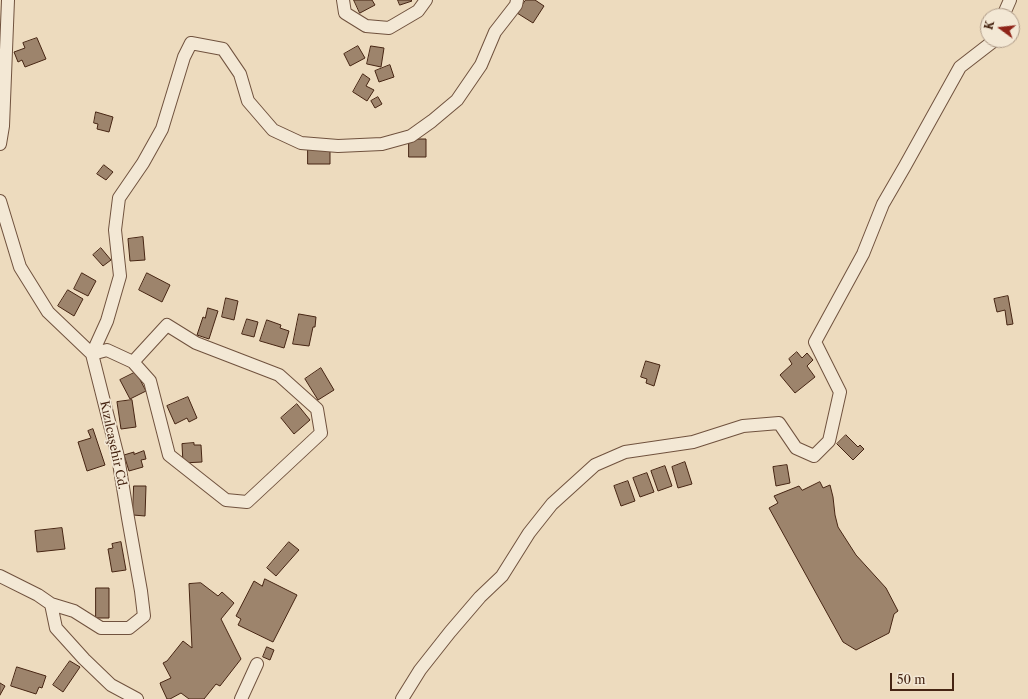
<!DOCTYPE html>
<meta charset="utf-8">
<style>
body{margin:0}
#map{position:relative;width:1028px;height:699px;overflow:hidden;background:#eddbbe;font-family:"Libre Caslon Text",serif}
canvas{display:block}
.north{position:absolute;left:980px;top:8px;width:40px;height:40px;box-sizing:border-box;background:#f3e8d5;border:1px solid #ae9a87;border-radius:50%;rotate:285deg;font-size:11px;font-weight:700;line-height:16px;text-align:center;color:#462513}
.north::after{content:'';display:block;margin:auto;width:14px;height:18px;background:#8f2418;clip-path:polygon(50% 0,100% 100%,50% 72%,0 100%)}
.scale{position:absolute;left:890px;top:673px;width:64px;height:18px;box-sizing:border-box;border:2px solid #462513;border-top:0;padding-left:5px;font-size:12px;line-height:14px;white-space:nowrap;color:#462513;-webkit-text-stroke:3px #f3e8d5;paint-order:stroke}
</style>
<div id="map">
<canvas width="1028" height="699"></canvas>
<div class="north">K</div>
<div class="scale">50 m</div>
</div>
<script>
const ctx = document.querySelector('canvas').getContext('2d');
ctx.lineJoin = 'round';
function fill(path, color) {
  ctx.fillStyle = color;
  ctx.fill(path, 'evenodd');
}
function strokePath(path, color, width, dash) {
  ctx.strokeStyle = color;
  ctx.lineWidth = width;
  ctx.lineCap = dash ? 'butt' : 'round';
  ctx.setLineDash(dash || []);
  ctx.stroke(path);
}
function label(font, color, halo, rows, align = 'center') {
  ctx.font = font + ' "Libre Caslon Text",serif';
  ctx.lineWidth = 3.5;
  ctx.setLineDash([]);
  ctx.textBaseline = 'middle';
  ctx.strokeStyle = halo;
  ctx.fillStyle = color;
  for (const [text, x, y, turn = 0] of rows) {
    ctx.save();
    ctx.translate(x, y);
    ctx.rotate((+turn || 0) * Math.PI / 180);
    ctx.textAlign = isNaN(turn) ? turn : align;
    if (halo) ctx.strokeText(text, 0, 0);
    ctx.fillText(text, 0, 0);
    ctx.restore();
  }
}
const building = new Path2D(`
 M354,0H372L375,5L360,13Z
 M398,0H411L412,1L400,5Z
 M526,0H535L544,6L533,23L517,13Z
 M37,38L46,59L25,67L22,60L18,62L14,52L25,48L23,43Z
 M358,46L365,58L350,66L344,54Z
 M371,46L384,48L381,67L367,64Z
 M390,65L394,77L379,82L375,71Z
 M363,74L370,79L366,86L374,90L367,101L353,92Z
 M378,97L382,104L375,108L371,101Z
 M96,112L113,117L109,132L97,129L98,124L94,123Z
 M409,139H426V157H409Z
 M308,148H330V164H308Z
 M104,165L113,172L106,180L97,174Z
 M143,237L145,260L130,261L128,239Z
 M101,248L111,260L103,266L93,255Z
 M82,273L96,281L88,296L74,289Z
 M147,273L170,285L162,302L139,290Z
 M68,290L83,299L74,316L58,306Z
 M1008,296L1013,324L1007,325L1005,310L997,312L994,299Z
 M226,298L238,301L234,320L222,317Z
 M208,308L218,311L209,339L197,335L203,317L205,318Z
 M299,314L316,317L315,327H313L309,346L293,344Z
 M247,319L258,322L254,337L242,334Z
 M267,320L281,325L280,328L289,331L284,348L260,341Z
 M797,352L802,358L807,353L813,360L807,366L815,377L795,393L780,375L792,364L789,359Z
 M646,361L660,365L654,386L646,383L647,379L641,377Z
 M321,368L334,390L318,400L305,379Z
 M136,372L146,391L130,399L120,380Z
 M188,397L197,418L189,422L187,418L175,424L167,406Z
 M132,400L136,427L121,429L117,402Z
 M297,404L310,420L294,434L281,418Z
 M93,429L105,465L87,471L78,442L91,438L88,431Z
 M846,435L858,447L860,445L864,449L853,460L837,444Z
 M194,443V445H201L202,462L183,463L182,444Z
 M144,451L146,459L141,460L143,467L129,471L124,455L134,452V454Z
 M685,462L692,484L678,488L672,467Z
 M787,465L790,483L776,486L773,467Z
 M665,466L672,486L658,491L651,471Z
 M647,473L654,492L640,497L633,478Z
 M628,481L635,501L621,506L614,486Z
 M820,482L823,488L830,485L833,497L835,515L838,527L856,555L886,588L898,611L894,614L889,633L856,650L843,642L769,508L778,503L774,496L799,486L802,490Z
 M134,486H146L145,516L133,515Z
 M62,528L65,549L37,552L35,531Z
 M121,542L126,570L112,572L108,549L113,548L112,544Z
 M289,542L299,550L276,576L267,568Z
 M265,579L297,595L273,642L238,625L241,619L236,616L254,581L262,586Z
 M201,583L218,596L222,592L234,603L221,619L241,659L220,686L216,684L204,699H189L181,693L170,699H167L161,686L160,683L171,678L163,663L167,661L183,641L192,648L189,584Z
 M96,588H109V618H96Z
 M267,647L274,650L270,660L263,657Z
 M70,661L80,667L63,692L53,685Z
 M17,667L46,676L42,688L39,687L36,694L11,686Z
 M0,683L5,686L0,695Z`);
const minor = new Path2D(`
 M343,0L345,13L366,26L389,28L418,11L426,0
 M1003,16L1010,0
 M0,144L3,126L8,0
 M0,201L20,267L48,312L92,354L118,457L128,518L141,591L144,616L129,628H101L74,611L51,604L38,595L0,576
 M92,354L107,321L120,276L115,230L119,198L143,163L162,129L184,57L191,43L223,49L240,74L248,101L273,130L301,143L338,146L382,144L411,136L432,121L457,100L481,65L495,32L516,5L517,0
 M92,354L107,350L133,362L150,381L169,455L226,500L247,502L321,433L317,409L279,375L196,343L167,325L133,362
 M51,604L56,628L84,659L111,685L137,699
 M241,699L257,664
 M402,699L420,670L450,632L480,597L502,576L529,533L552,504L595,465L625,452L693,442L743,426L779,423L796,448L814,456L829,441L840,392L815,342L863,254L883,204L905,166L960,67L991,43L993,40`);
const streetNames = [
 ["Kızılcaşehir Cd.",113,445,78]
];
fill(building, '#9d846c');
strokePath(building, '#462513', 1);
strokePath(minor, '#70523e', 14);
strokePath(minor, '#f3e8d5', 12);
label('12px', '#462513', '#f3e8d5', streetNames);
</script>
